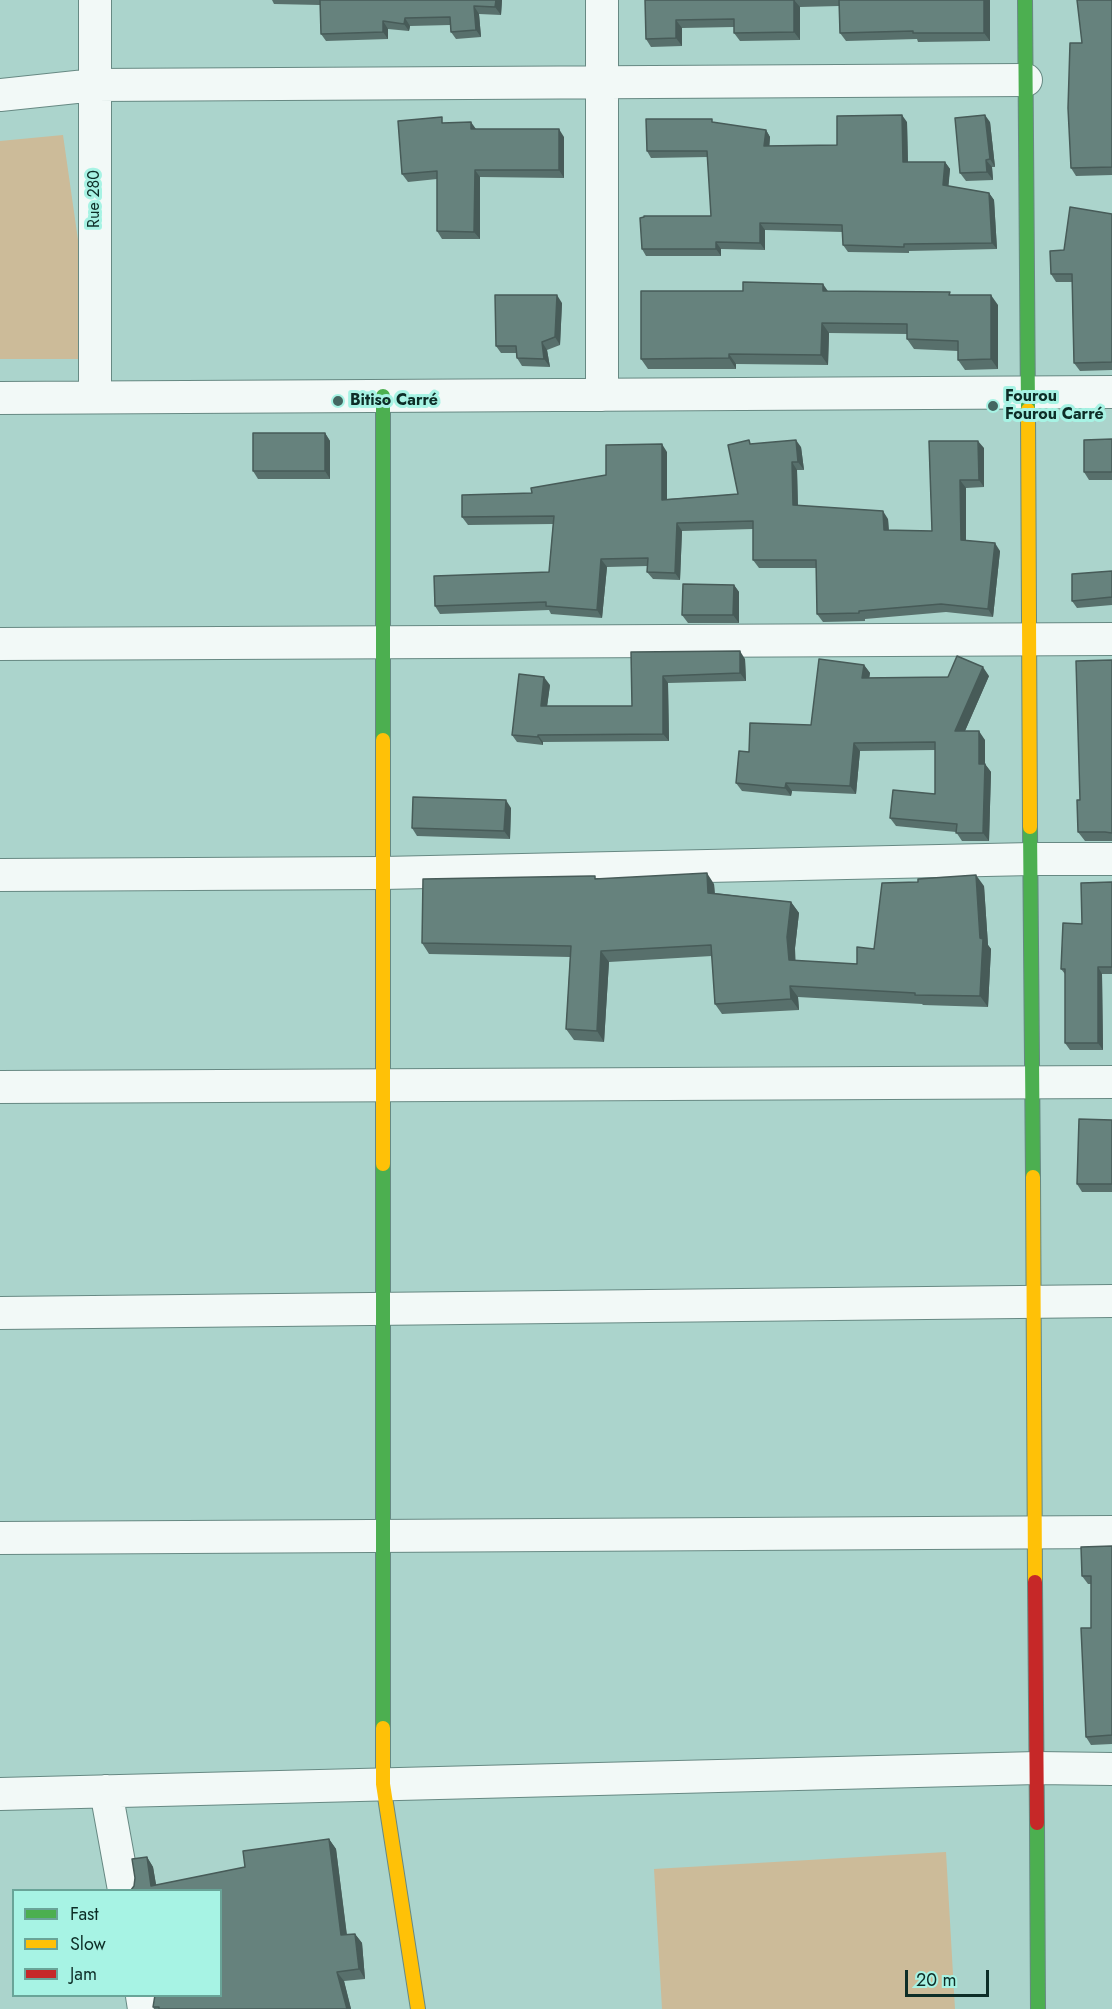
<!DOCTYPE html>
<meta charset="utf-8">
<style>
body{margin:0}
#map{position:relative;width:1112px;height:2009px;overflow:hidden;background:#abd4cc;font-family:Jost,sans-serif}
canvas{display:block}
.legend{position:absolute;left:12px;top:1889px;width:210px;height:108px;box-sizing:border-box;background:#a7f3e4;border:2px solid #69a498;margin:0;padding:8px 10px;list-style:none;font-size:18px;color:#0d2d27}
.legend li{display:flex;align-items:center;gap:12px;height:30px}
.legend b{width:30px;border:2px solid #69a498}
.scale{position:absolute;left:905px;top:1970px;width:84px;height:27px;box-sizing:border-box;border:3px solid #0d2d27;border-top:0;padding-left:8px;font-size:18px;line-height:21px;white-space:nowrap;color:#0d2d27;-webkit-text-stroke:4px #a7f3e4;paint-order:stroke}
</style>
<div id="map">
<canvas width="1112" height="2009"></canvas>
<ul class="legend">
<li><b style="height:8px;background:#4caf50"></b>Fast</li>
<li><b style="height:8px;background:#ffc107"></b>Slow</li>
<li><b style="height:8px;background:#c62828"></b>Jam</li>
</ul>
<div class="scale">20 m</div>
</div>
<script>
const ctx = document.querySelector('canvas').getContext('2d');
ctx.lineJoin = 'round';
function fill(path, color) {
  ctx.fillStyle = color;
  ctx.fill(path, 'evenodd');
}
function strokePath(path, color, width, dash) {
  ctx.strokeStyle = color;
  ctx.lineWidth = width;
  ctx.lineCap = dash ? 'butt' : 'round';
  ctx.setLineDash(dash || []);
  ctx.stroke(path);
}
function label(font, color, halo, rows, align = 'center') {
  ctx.font = font + ' Jost,sans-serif';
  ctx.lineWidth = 6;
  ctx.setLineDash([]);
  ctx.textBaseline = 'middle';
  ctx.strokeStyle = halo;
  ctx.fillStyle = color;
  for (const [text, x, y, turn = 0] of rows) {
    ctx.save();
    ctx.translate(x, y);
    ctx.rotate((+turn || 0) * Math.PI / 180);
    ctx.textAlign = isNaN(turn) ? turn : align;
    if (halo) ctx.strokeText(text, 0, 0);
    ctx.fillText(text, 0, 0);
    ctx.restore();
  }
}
const green = new Path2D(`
 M63,135L95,359H0V141Z
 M946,1852L955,2009H662L654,1869Z`);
const street = new Path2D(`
 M0,95L95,85L1026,80
 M602,395V0
 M95,397V0
 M0,398L1112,392
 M0,644L1112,639
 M0,875L383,873L1032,859H1112
 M0,1087L1112,1082
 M0,1313L1112,1301
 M0,1538L1112,1532
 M106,1791L124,1890
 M0,1794L1037,1768L1112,1769
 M142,1996L144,2009`);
const fast = new Path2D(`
 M1025,0L1028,410
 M383,396V740
 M1030,827L1033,1177
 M383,1164V1728
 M1037,1823L1038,2009`);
const slow = new Path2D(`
 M1028,410L1030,827
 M383,740V1164
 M1033,1177L1035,1582
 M383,1728V1784L418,2009`);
const jam = new Path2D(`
 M1035,1582L1037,1823`);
const wall = new Path2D(`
 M272,0H502L501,15L479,14L481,37L456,39L451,32L450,25L410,26L409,31L388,29V39L326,41L321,34L320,5L274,4Z
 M645,0H990V41L918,42L917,39L846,41L840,33L839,6L800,7V40L740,41L734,33V27L682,28V46L651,47L646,39Z
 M1112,0V175L1076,176L1071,168L1082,43Z
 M907,122L908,162H945L950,169L948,186L989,193L994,200L997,249L909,251V253L848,252L843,245V232L765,230V250L721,249V256H646L642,249L711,216L708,157L651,158L647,151L714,123L766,130L770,137L769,146L837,145Z
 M990,122L995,167H992L993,180L966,181L960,173Z
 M446,123L476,129L564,137V178L480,177V239H442L437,231V179L408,182L402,174Z
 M1112,214V370L1080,371L1074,363L1072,282H1056L1051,274L1064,250Z
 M828,291L952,295L998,305V369L965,370L958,360V351L914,349L907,339V334L829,333L828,365L736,364V369H648L641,359Z
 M562,303L560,345L547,350L550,367L522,366L517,358L516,353H501L496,346Z
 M325,433L330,441V479H258L253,471Z
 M1112,439V480H1089L1084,472Z
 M929,441L984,448V487L966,488V540L1000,551L993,617L946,612L865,619V621L823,622L817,614L816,568H759L753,560V529L682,531L680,580L653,579L647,572L648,566L607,567L602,618L551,614L549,610L440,614L435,606L549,572L553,524L468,525L462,517L532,493L606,475L667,452V499L738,494L751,444L801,447L804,470H797L798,505L888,519L889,530L932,531Z
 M1112,571V605L1077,608L1072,601Z
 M734,585L739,592V623H688L682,615Z
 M631,652L745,659L746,681L668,683L669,741L543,742V745L517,742L512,735L550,685L547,706H632Z
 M1112,660V841H1085L1078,832L1080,800Z
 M864,665L870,673L869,678L989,676L965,731L985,740V764L991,772L989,841H962L956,832L896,826L890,818L935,794V750L860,751L856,794L792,791L791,796L742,791L736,783L749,752L811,725Z
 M511,808L510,839L417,836L412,828Z
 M597,878L714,884L715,893L791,902L799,913L795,948V961L857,964L874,949L984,886L988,945L991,949L988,1007L923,1005L922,1004L798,997L799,1010L722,1014L715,1004L712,956L609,962L604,1042L574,1040L566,1029L570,957L429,954L422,943Z
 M1112,882V974H1102L1103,1050H1070L1065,1043V974L1061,969L1082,924Z
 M1112,1120V1192H1082L1077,1184Z
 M1112,1546V1744L1091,1745L1086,1737L1091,1628V1584H1088L1082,1576Z
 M329,1839L336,1849L347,1935L355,1934L362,1943L365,1979L344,1981L351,2009H154L153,2007L220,1890L134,1886L135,1878L147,1857L153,1867L156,1885L245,1867Z`);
const shadedWall = new Path2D(`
 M496,0H502L501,15L495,7Z
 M794,0L800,7V40L794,32Z
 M984,0H990V41L984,33Z
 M474,6L479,14L481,37L476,30Z
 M405,18L410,26L409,31L404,24Z
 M676,20L682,28V46L676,38Z
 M383,21L388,29V39L383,32Z
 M902,115L907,122L908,168L903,162Z
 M985,115L990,122L995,167L990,159Z
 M471,122L476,129H471Z
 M559,129L564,137V178L559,170Z
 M766,130L770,137L769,153L764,146Z
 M986,160L992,167L993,180L987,172Z
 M945,162L950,169L948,192L943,185Z
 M475,170L480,177V239L474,232Z
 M989,193L994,200L997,249L992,243Z
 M760,223L765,230V250L760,243Z
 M716,242L721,249V256L716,249Z
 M823,284L830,294L823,291Z
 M557,295L562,303L560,345L555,337Z
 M991,295L998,305V369L991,359Z
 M822,323L829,333L828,365L821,355Z
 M542,342L547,350L550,367L544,359Z
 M729,354L736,364V369L729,358Z
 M325,433L330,441V479L325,471Z
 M796,440L801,447L804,470L798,462Z
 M978,441L984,448V487L979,480Z
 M662,444L667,452V507L662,500Z
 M792,462L797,470L798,512L793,505Z
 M960,480L966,488V547L961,540Z
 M883,511L888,519L889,538L884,530Z
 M677,523L682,531L680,580L675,573Z
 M995,543L1000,551L993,617L988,609Z
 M601,559L607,567L602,618L597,610Z
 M734,585L739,592V623L733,615Z
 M740,651L745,659L746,681L740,673Z
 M864,665L870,673L868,686L862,678Z
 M983,667L989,676L961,740L955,731Z
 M663,676L668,683L669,741L663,734Z
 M544,677L550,685L546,714L541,706Z
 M979,731L985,740V770V764L991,772L989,841L983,833L979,764Z
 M538,735L543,742V745L538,737Z
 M854,743L860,751L856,794L850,786Z
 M786,783L792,791L791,796L785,788Z
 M506,800L511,808L510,839L504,831Z
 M707,873L714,884L715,903L708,893Z
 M976,875L984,886L988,945L991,949L988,1007L980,996V938Z
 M791,902L799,913L795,948L796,971L789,960L787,937Z
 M601,951L609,962L604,1042L597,1031Z
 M1098,967L1102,974L1103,1050L1098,1043Z
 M790,986L798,997L799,1010L791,999Z
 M329,1839L336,1849L348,1945L341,1935Z
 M147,1857L153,1867L157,1890L151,1886Z
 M355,1934L362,1943L365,1979L359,1969Z
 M337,1972L344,1981L351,2009H347Z`);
const building = new Path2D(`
 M320,0H496L495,7L474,6L476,30L451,32L450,17L405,18L404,24L383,21V32L321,34Z
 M645,0H794V32L734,33V19L676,20V38L646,39Z
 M839,0H984V33H913V31L840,33Z
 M1077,0H1112V167L1071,168L1068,108L1070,43H1082Z
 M902,115L903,162H945L943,185L989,193L992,243L904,244V247L843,245L842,225L760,223V243L716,242V249H642L640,218L644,217V216H711L707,151H647L646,119H712V122L766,130L764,146L837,145V116Z
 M985,115L990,159L986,160L987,172L960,173L955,118Z
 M442,117V123L471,122V129H559V170H475L474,232L437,231V171L402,174L398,121Z
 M1070,207L1112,214V362L1074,363L1072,274H1051L1050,251L1064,250Z
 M743,282L823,284V291L950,292L949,295H991V359L958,360V341L907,339V324L822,323L821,355L729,354V358L641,359V291H743Z
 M495,295H557L555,337L542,342L544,359L517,358L516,346H496Z
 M253,433H325V471H253Z
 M1112,439V472H1084V440Z
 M749,440L750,444L796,440L798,462H792L793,505L883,511L884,530L932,531L929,441H978L979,480H960L961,540L995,543L988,609L941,604L859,611V613L817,614L816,560H753V521L677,523L675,573L647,572L648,558L601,559L597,610L546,606V602L435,606L434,576L549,572L554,516L462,517V495L532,493L531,488L606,475V445L662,444V500L738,494L728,445Z
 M1112,571V597L1072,601V574Z
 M683,584L734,585L733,615H682Z
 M740,651V673L663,676V734L538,735V737L512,735L519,674L544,677L541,706H632L631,652Z
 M957,656L983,667L955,731H979V764H985L983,833H956L957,824L890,818L893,790L935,794V742L854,743L850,786L786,783L785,788L736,783L739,751L749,752L750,723L811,725L819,659L864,665L862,678L948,677Z
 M1112,660V833L1105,832H1078L1077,800H1080L1076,661Z
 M413,797L506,800L504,831L412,828Z
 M707,873L708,893L791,902L787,937L789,960L857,964V947L874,949L882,883L918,882V879L976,875L980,938L983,939L980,996L915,995V993L790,986L791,999L715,1004L711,945L601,951L597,1031L566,1029L571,946L422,943L423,879L591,876H595V879Z
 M1112,882V967H1098V1043H1065V969H1061L1063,923L1082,924L1081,883Z
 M1079,1119L1112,1120V1184H1077Z
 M1112,1546V1735L1086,1737L1081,1628H1091V1576H1082L1081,1547Z
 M329,1839L341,1935L355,1934L359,1969L337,1972L347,2009H159V2007H153L155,1995H220V1890H131L134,1886L135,1878L132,1859L147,1857L151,1886L245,1867L243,1851Z`);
const markers = [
 [338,401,6,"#446761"],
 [993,406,6,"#446761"]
];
const streetNames = [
 ["Rue 280",95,199,-90]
];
const poiNames = [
 ["Fourou",1005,397],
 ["Fourou Carré",1005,415],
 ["Bitiso Carré",350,401]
];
fill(green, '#cb9');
strokePath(street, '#678983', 34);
strokePath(fast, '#678983', 16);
strokePath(slow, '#678983', 16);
strokePath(jam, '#678983', 16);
strokePath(street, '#f2f9f7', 32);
strokePath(fast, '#4caf50', 14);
strokePath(slow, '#ffc107', 14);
strokePath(jam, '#c62828', 14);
fill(wall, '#58706c');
fill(shadedWall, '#475b58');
fill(building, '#66827d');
strokePath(building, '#475b58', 1.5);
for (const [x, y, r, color] of markers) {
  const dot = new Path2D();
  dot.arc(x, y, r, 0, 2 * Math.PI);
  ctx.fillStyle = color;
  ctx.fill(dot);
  strokePath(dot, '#a7f3e4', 2);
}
label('16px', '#0d2d27', '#a7f3e4', streetNames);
label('bold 16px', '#0d2d27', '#a7f3e4', poiNames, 'left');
</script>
